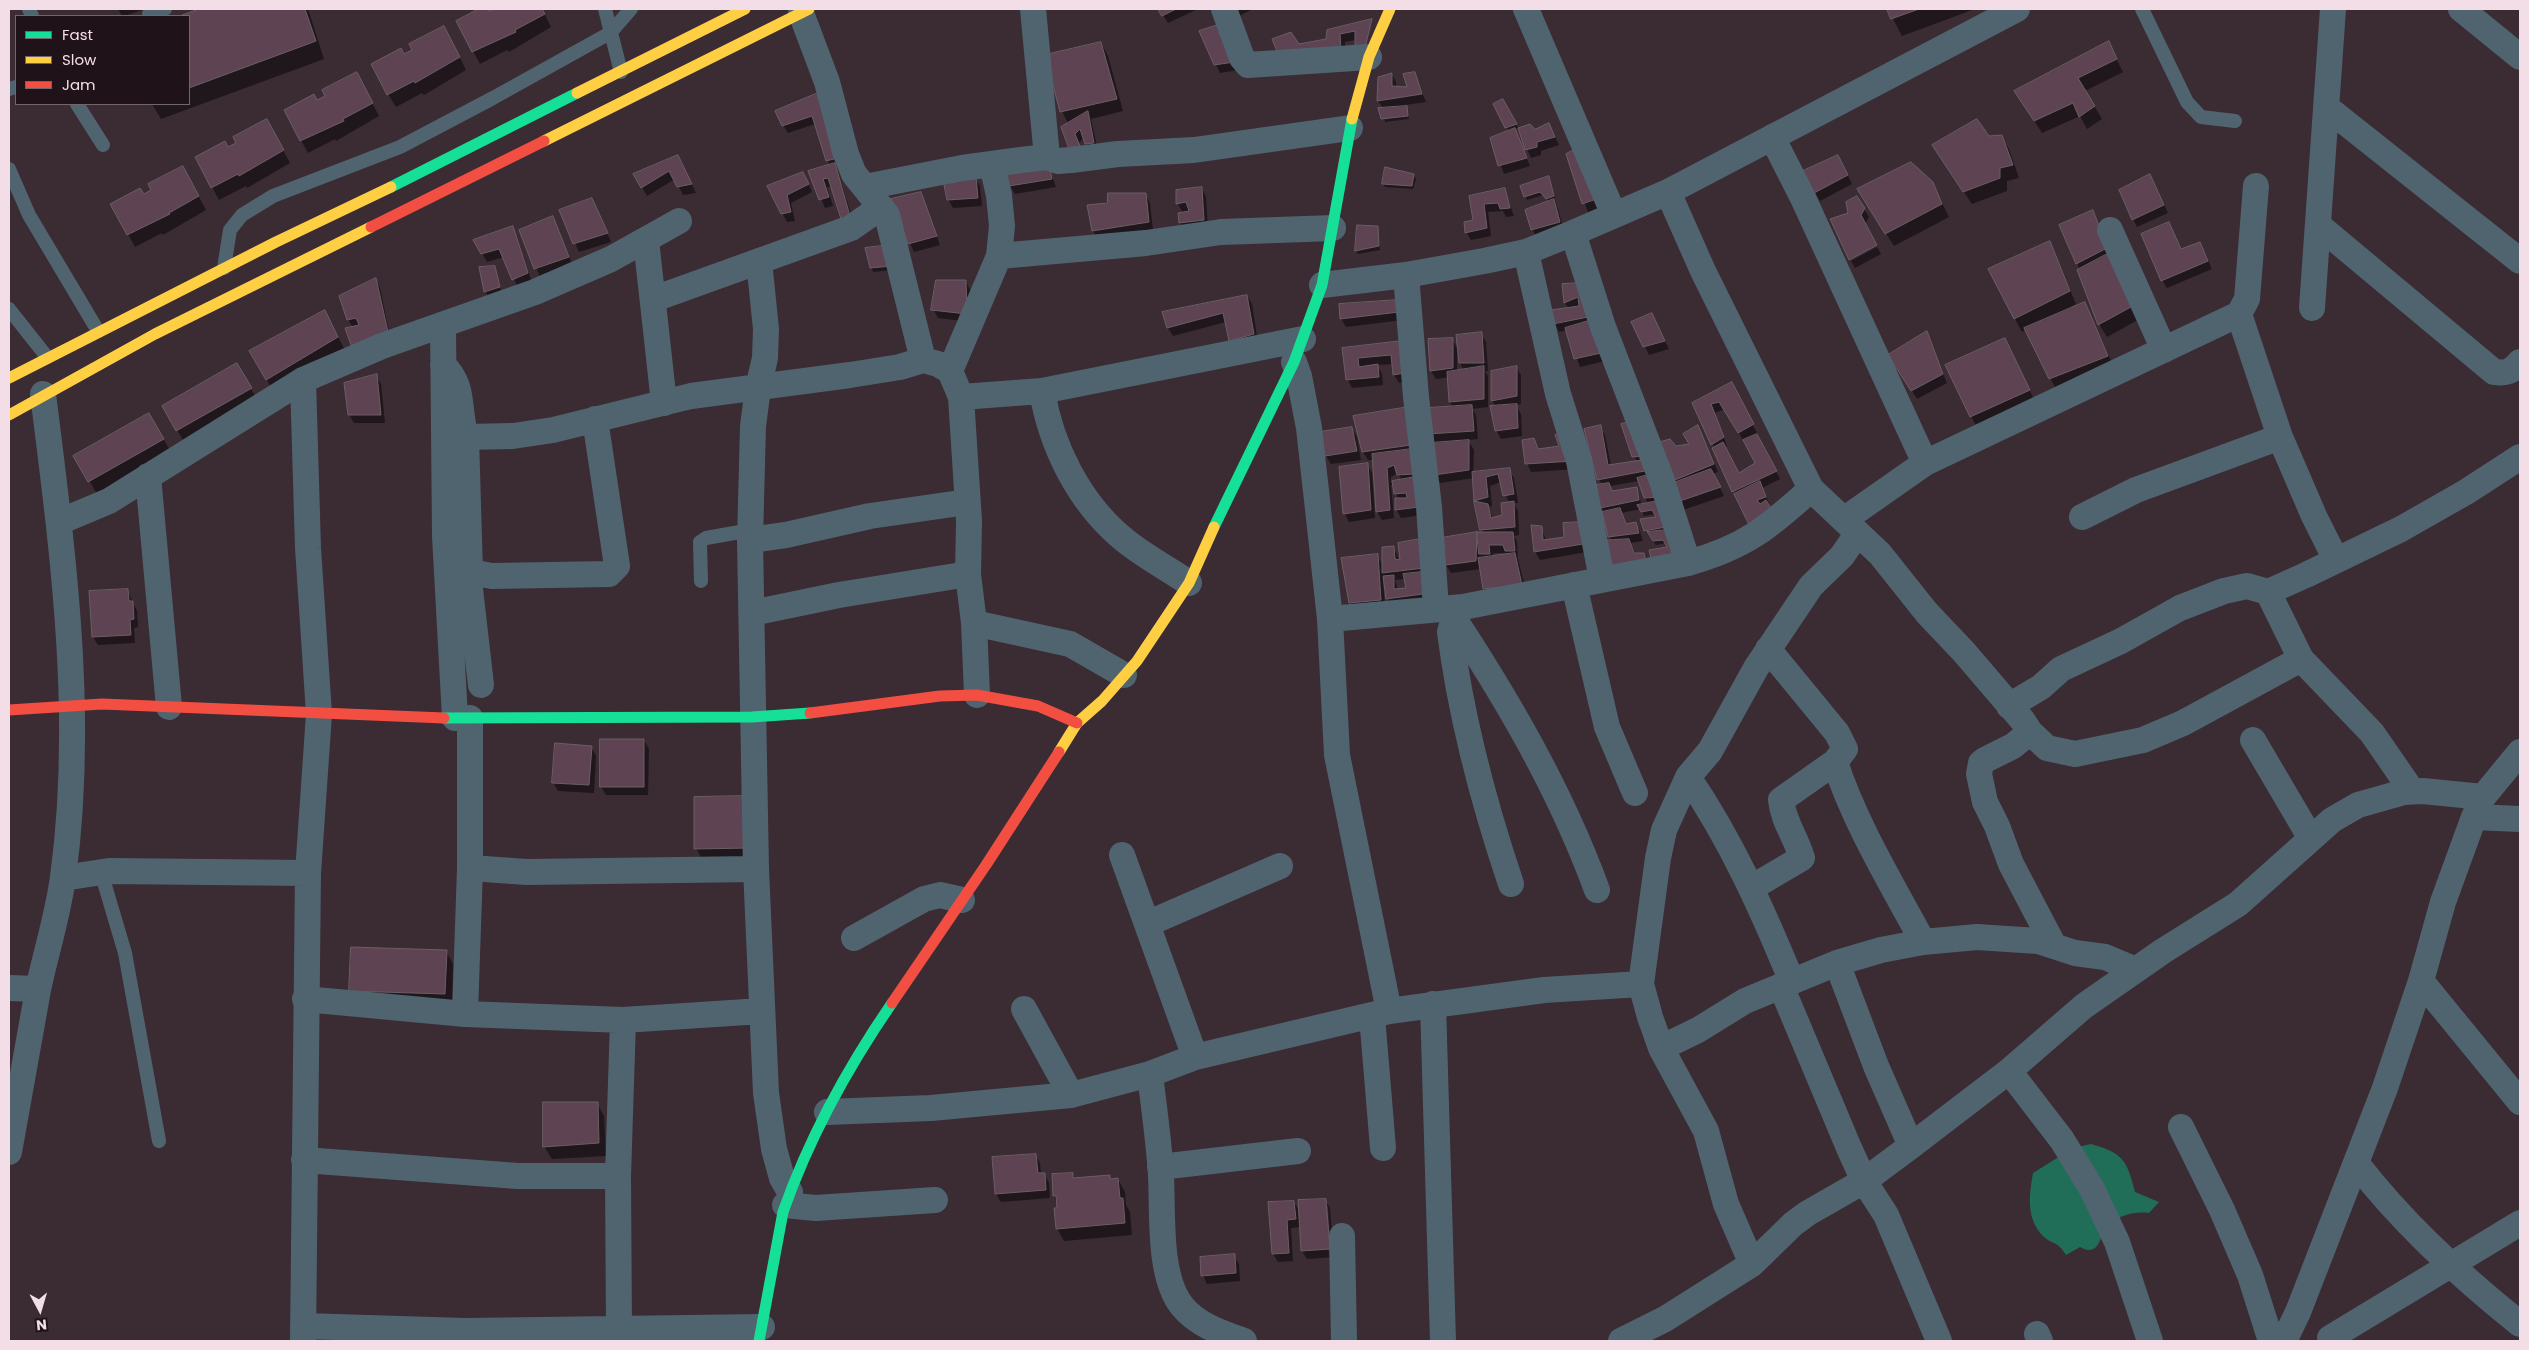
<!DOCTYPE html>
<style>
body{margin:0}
#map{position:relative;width:2529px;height:1350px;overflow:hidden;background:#3b2b33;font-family:Poppins,sans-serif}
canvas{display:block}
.frame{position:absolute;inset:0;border:10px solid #f3dee7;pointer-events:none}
.legend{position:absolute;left:15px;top:15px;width:175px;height:90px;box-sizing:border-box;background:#201219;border:1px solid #74646b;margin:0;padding:6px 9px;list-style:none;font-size:15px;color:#f3dee7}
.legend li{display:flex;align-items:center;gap:10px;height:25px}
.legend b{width:25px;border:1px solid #74646b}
.north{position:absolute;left:15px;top:1285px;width:50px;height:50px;-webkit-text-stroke:4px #201219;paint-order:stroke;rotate:174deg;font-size:14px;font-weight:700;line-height:20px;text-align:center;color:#f3dee7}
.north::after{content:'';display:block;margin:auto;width:18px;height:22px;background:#f3dee7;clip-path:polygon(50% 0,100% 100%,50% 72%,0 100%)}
</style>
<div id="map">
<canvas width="2529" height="1350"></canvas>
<div class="frame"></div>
<ul class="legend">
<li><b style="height:6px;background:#16e098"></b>Fast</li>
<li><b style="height:6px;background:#ffcf43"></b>Slow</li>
<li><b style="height:6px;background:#f24e42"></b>Jam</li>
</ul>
<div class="north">N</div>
</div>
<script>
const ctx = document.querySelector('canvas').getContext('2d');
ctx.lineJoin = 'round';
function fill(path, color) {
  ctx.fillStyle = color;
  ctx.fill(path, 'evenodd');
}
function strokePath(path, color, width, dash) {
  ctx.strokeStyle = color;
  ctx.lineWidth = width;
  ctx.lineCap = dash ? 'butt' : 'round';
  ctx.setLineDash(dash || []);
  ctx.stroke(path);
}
const water = new Path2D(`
 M2091,1144C2123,1153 2127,1160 2135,1192L2159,1202L2149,1213C2133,1211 2114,1216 2104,1231C2101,1236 2100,1244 2095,1248C2090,1252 2084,1249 2080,1247L2066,1255C2057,1240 2052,1245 2043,1236C2026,1219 2029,1195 2033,1173L2073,1148Z`);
const shadow = new Path2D(`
 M118,9H145L124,16H122Z
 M202,9H308L324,59L161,119L152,104H189V16H184Z
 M482,9H487L489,13L497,9H542L551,27L509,52L507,50L480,64L457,22Z
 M1159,9H1198L1168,23Z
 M1235,9H1251V10L1239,16Z
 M1888,9H1975L1902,36Z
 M1372,20L1356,40L1345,42V60L1299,45L1328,40V31Z
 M1200,31L1245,69L1220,73Z
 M451,40L466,70L424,95L422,93L396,107L388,94L404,56Z
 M1101,43L1108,56L1123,111L1091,119L1098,151L1091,152L1084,137L1079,143L1083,154L1062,111Z
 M2108,43L2123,72L2085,91L2102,119L2087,129L2080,116L2042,133L2016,92Z
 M1392,74L1396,82V87L1408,88L1414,74L1426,102L1405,105L1409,119L1385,122L1383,108L1378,101Z
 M363,86L379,116L336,141L335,139L308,153L285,111Z
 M818,94L837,168L854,224L832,187H827L833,206L825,208L810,172L830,166L815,124L788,133L783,125Z
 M1503,101L1518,128L1514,129L1530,166L1504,174L1491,139L1508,131Z
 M1549,125L1559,145L1541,151V155L1531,158L1527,149L1534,131Z
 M274,133L290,163L247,188L246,186L219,200L212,187L228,148Z
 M2001,136L2009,149L2019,178L2007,181V191L1972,204L1933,146Z
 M1567,155L1606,206L1588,212Z
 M682,164L696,193L683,195L675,179L647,196L635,174Z
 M1843,165L1852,184L1820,201L1804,172Z
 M1048,166L1056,187L1015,194L1010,186Z
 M1413,175L1416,179L1413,189L1385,187L1383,183Z
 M975,178L980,186L982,206L953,208L948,199Z
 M1549,178L1564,230L1537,238L1532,229L1549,202L1543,195L1527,200L1522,187Z
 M190,180L206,210L163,235L162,233L135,247L128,234L143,195Z
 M808,182L812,192L791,203L795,221L787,222L769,187Z
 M1932,183L1949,217L1894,246L1866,202Z
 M2154,183L2168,213L2137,227L2133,219Z
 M1202,188L1206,197L1208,228L1185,231L1180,223L1183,213L1178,204Z
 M1504,190L1514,216L1506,217L1503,211L1488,212L1491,236L1471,240L1466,232L1474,221L1470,197Z
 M921,193L940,245L914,252L910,243Z
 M1145,194L1150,203L1153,230L1098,239L1093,231L1088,206Z
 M596,208L611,242L579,252L561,211Z
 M1864,209L1869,217L1865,224L1850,213Z
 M2093,212L2110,254L2147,315L2107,337L2099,324L2077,263Z
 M552,218L573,266L540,277L521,230Z
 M512,227L532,282L518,288L504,257L487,262L475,241Z
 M1377,228L1380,250L1358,254L1356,251Z
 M2050,242L2076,304L2071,307L2072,309L2084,304L2115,369L2057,391L2026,330L2022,332L1989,270Z
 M2200,243L2212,269L2167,288L2162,280L2182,250Z
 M1877,247L1881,254L1855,268L1851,261Z
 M867,250L893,270L873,272Z
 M494,267L501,291L487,295L480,268Z
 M376,279L380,288L391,341L353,328L348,319Z
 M966,281L970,290L971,322L938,318L933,309Z
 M1581,284L1605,361L1580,367L1567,330L1559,332L1555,324L1569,309L1565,303L1564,285Z
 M1247,296L1252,304L1258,343L1235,349L1226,322L1173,336L1168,328L1164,313Z
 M1397,301L1403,320L1346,327L1341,318Z
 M1633,323H1656L1669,349L1649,355Z
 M331,324L345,350L274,392L250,352Z
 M1926,333L1947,383L1917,399L1895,364Z
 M1481,334L1486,342L1488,371H1485L1488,376V407L1472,409L1476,415L1478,439L1468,440L1474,450L1473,473L1509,470L1514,478L1518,503H1514L1518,511L1519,535L1514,536L1517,541L1518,559L1524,583L1485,588L1489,597L1484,589L1481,569L1451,573L1446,565L1442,539L1483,533L1476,501L1474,478L1440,483L1435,474L1429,434L1453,408L1450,402L1449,377L1436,379L1431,371L1429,340L1452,339L1459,351ZM1457,353H1459L1460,363L1464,371L1457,372ZM1501,482L1509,503L1503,516L1493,519L1489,507L1492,506L1490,486ZM1493,553H1507L1508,555L1494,557Z
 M2005,340L2036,403L1978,429L1971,416Z
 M1401,342L1408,381L1399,383L1394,375L1393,364L1377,365L1382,374L1383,385L1352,388L1348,380L1343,349Z
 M237,364L258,401L185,443L163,407Z
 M1516,367L1521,375V404L1516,405L1521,414L1522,436L1501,439L1496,430V407L1492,401Z
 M376,376L381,384L385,423H354L349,414Z
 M1736,391L1780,479L1762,488L1777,520L1738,499L1694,404ZM1725,409L1757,464L1739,474L1724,448L1727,446L1715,413Z
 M149,415L171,452L97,494L75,456Z
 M1413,417L1423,515L1401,518L1396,509L1398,499L1394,485H1391L1394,518L1382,520L1377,512L1374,460H1368L1363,452L1355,418ZM1398,473L1402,481L1391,483V477Z
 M1622,425L1646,461L1668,548L1666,543L1656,545L1645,531L1658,518L1655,514L1644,516L1641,509L1621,513L1627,525L1635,523L1640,531L1643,541L1630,543L1636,554H1644L1648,562L1612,542L1602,508L1598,486L1602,485L1599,479L1600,427L1605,435L1611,466L1637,462ZM1639,481L1647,502L1654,501L1655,503L1642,505L1636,489L1613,493L1610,486Z
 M1698,427L1718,472L1713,474L1724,496L1683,510L1670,486L1676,447L1691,445Z
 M1352,429L1357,437L1361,460L1331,464L1326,456L1321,433Z
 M1533,439L1539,451L1561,447L1578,469L1531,472L1527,463Z
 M1367,464L1372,473L1375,518L1349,522L1345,514Z
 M1581,523L1587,552L1540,560L1535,552L1532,526L1541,527L1546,540L1566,538Z
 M1419,541L1427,602L1392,607L1388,599L1385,581L1383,582L1385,608L1355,611L1350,602L1377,555L1383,566L1394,547L1399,561H1402ZM1405,579L1407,589L1398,590L1395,580Z
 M127,590L137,611L138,627L134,628L135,643L98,645L93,637Z
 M644,740L649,749L648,795H606L601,787Z
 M591,747L596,756L594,793L558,791L553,782Z
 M695,798L755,861H703L696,848Z
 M446,951L453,964L452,1006L350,990Z
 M597,1103L604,1116L606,1156L552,1159L544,1146Z
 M1035,1155L1040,1163L1041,1174H1044L1049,1183L1050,1198L1001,1202L996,1194Z
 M1072,1174L1075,1179L1109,1177L1111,1180L1118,1179L1125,1192L1126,1205L1130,1212L1132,1235L1064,1241L1057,1228L1058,1209L1054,1195Z
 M1325,1200L1330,1208L1334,1257L1307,1259L1302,1251L1301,1227L1291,1228L1293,1261L1278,1262L1273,1254L1269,1204L1294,1202L1300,1213ZM1325,1207H1328L1331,1255H1329Z
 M1234,1256L1239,1264L1240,1281L1207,1284L1203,1275Z`);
const building = new Path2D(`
 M199,9H305L316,41L189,88V16H180Z
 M479,9H488L489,11L494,9H542L545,14L515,30L516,32L472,52L456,21Z
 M1158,9H1176L1162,16Z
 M1887,9H1919L1891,19Z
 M1372,19L1364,52H1355V31L1340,34L1341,52L1280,59L1272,39L1291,32L1299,44L1326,39L1327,30Z
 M1228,22L1241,61L1214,65L1199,31Z
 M444,26L460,57L415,83L414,81L387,95L371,64L401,48L404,54L412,50L409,44Z
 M2109,41L2117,59L2078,78L2095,106L2079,117L2073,103L2034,121L2014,91Z
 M1101,42L1117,99L1060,112L1045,55Z
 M357,72L373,103L343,119L344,121L300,141L284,110L314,94L317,100L325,96L322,90Z
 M1415,72L1422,94L1377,101L1378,77L1392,73V86L1407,87L1403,74Z
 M818,93L834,159L826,161L812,116L782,126L775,111Z
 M1503,99L1517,124L1505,128L1493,104Z
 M1407,106L1408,116L1381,119L1378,108Z
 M1088,111L1094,143L1085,144L1080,129L1075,134L1080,146L1069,149L1061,127Z
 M267,119L284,150L239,176L238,174L211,188L195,157L225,141L228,147L236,143L233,137Z
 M1977,119L1989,136L2002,135L2013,165L2000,168V178L1963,192L1932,145Z
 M1549,123L1555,137L1537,142V147L1525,150L1518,128L1530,124L1535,129Z
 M1515,128L1527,158L1498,166L1490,138Z
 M1584,145L1602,197L1582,204L1566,154Z
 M678,155L692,184L677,187L669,171L641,188L633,174Z
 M1838,155L1848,175L1814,193L1803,171Z
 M1911,162L1933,182L1942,204L1885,234L1857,189Z
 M835,163L850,216L841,219L828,178L823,179L829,197L819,200L808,171Z
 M1049,164L1052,179L1009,186L1005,172Z
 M183,166L199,196L169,213L170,214L127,235L110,204L140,188L144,194L151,190L148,184Z
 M1385,167L1414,174L1412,186L1382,184Z
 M803,172L809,184L787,195L791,212L781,214L767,186Z
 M2150,174L2164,205L2132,220L2119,190Z
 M1549,176L1554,196L1546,199L1540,192L1524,197L1520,186Z
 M976,177L978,198L947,200L943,180Z
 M1202,187L1204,220L1179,223L1178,213L1189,211L1186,202L1176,204V190Z
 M1505,188L1510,208L1500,209L1498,203L1484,204L1487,228L1465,233L1464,222L1473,220L1469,196Z
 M921,192L937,236L908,244L891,199Z
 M1108,193H1146L1149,222L1092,231L1087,205L1107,203Z
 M1857,196L1865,208L1861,215L1877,245L1849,260L1830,219L1848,213L1846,202Z
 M592,198L608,233L573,244L559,210Z
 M1554,199L1560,222L1531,230L1525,210Z
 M2093,210L2107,248L2076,264L2059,225Z
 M553,216L569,257L534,269L519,230Z
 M2169,222L2181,249L2200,242L2208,261L2161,281L2141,234Z
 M1357,225L1378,226L1379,246L1355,251Z
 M513,226L528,273L512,280L499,249L481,254L473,240Z
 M2050,241L2070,291L2014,319L1988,269Z
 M890,245L892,266L870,268L865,248Z
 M2117,249L2140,302L2098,325L2077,270Z
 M495,266L500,287L484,292L479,267Z
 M376,278L388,332L352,348L345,328L359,325L356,318L347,320L339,296Z
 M936,280H966L967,314L931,310Z
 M1581,283L1598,315L1553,324L1551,310L1579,306L1578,297L1564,303L1562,284Z
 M1247,295L1254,334L1229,341L1223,313L1167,328L1162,312Z
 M1398,300L1399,312L1340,319L1339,304Z
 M2085,302L2108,356L2049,379L2024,328Z
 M325,310L338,337L266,380L249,351Z
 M1652,313L1665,341L1643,347L1631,322Z
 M1592,320L1601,353L1574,359L1565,328Z
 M1927,331L1943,374L1911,391L1888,355Z
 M1482,332L1484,363H1459L1456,335Z
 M1453,338V368L1430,371L1428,339Z
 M2005,338L2030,390L1970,417L1945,365Z
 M1402,341L1404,373L1393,375L1391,355L1358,358L1359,367L1378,364L1379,377L1346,380L1342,348Z
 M237,363L252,388L176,431L162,406Z
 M1484,366V399L1449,402L1447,372Z
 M1517,366V396L1491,401V371Z
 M377,374L381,415H348L344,383Z
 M1732,382L1754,424L1738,433L1719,402L1711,404L1724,437L1711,445L1692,403Z
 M1517,404L1518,428L1495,431L1490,406Z
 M1472,405L1474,431L1428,434V408Z
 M1409,407L1411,445L1362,452L1353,416Z
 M149,413L164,439L88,482L73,456Z
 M1633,421L1645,456L1632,457L1621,424Z
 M1601,425L1608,465L1648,459L1650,470L1597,480L1584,429Z
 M1698,425L1714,464L1670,482L1659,442L1670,439L1676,446L1689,444L1683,434Z
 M1352,427L1357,451L1325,456L1320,432Z
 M1565,432L1574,461L1525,464L1522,440L1534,438L1538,449L1559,446L1555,435Z
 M1757,434L1777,471L1732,492L1712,448L1723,442L1739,473L1755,463L1743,440Z
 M1469,440V470L1434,475L1431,443Z
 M1412,449L1414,474L1397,475L1394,465L1387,468L1390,510L1376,512L1372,454Z
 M1368,463L1371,510L1343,514L1339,467Z
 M1510,468L1514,494L1503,496L1498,474L1486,477L1488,497L1474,501L1472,472Z
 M1711,469L1721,487L1677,502L1668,485Z
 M1652,474L1659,497L1644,498L1637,478Z
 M1416,477L1419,507L1395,510V498H1407L1406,493L1394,494L1392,481Z
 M1760,481L1766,497L1757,500L1760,504L1766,500L1773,511L1749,525L1734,494Z
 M1609,483L1612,491L1637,487L1639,500L1600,508L1596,485Z
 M1474,501L1488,504L1491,518L1502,515L1501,503L1514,501L1515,527L1480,530Z
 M1659,501L1666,527L1644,531L1640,519L1656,517L1652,510L1641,512L1637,505Z
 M1620,508L1626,524L1636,522L1639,533L1608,537L1602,512Z
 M1582,522L1583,544L1534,552L1531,525L1542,526L1543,540L1564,537L1563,523Z
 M1667,530L1678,556L1652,563L1649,550L1667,547L1663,540L1653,541L1647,532Z
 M1477,532H1513L1515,551H1505L1503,545H1489L1490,554H1479Z
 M1477,532L1476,561L1445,565L1441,538Z
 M1420,539L1424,568L1382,573V547L1394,546L1395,559L1400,560L1398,543Z
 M1629,539L1634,553H1644L1647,565L1611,570L1600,541Z
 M1515,553L1522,585L1483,589L1478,558Z
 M1378,554L1381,600L1349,603L1341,558Z
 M1422,572L1423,594L1386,599L1383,576L1394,575V589L1406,588L1403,574Z
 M128,589L129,601H133L134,619L130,620L131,635L92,637L89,591Z
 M600,739H644V787H600Z
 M555,743L592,746L589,785L552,783Z
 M748,796V848L694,849V797Z
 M351,947L447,950L445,994L349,991Z
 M543,1102H598L599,1143L543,1147Z
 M1036,1154L1038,1173H1045L1046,1190L995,1194L992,1157Z
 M1073,1173V1178L1110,1175V1179L1118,1178L1120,1198H1123L1125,1223L1056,1229L1054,1208H1057L1056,1196H1053L1052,1174Z
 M1326,1199L1330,1249L1301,1251L1298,1200Z
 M1294,1201L1296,1219L1287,1220L1289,1253L1272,1254L1268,1202Z
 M1235,1254L1236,1273L1201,1276L1200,1257Z`);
const lane = new Path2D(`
 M29,9L32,16
 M605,9L621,72
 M2142,9L2187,102L2201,117L2235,121
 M149,14L165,9
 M9,89L16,87
 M77,104L103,145
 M9,169L29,215L98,331
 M224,268L230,230L242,215L273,196L400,147L493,98L610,33L631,9
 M9,309L47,357
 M701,581L700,542L706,538L751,530
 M101,872L125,953L159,1141`);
const street = new Path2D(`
 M1033,9L1047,157
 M1224,9L1242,58L1248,65L1369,57
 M1526,9L1614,215
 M2461,9L2520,57
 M801,13L827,82L846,154L854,174L887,215L923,360
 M2326,107L2520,261
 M1772,137L1803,198L1925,463
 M865,187L962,168L1021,160L1047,157L1058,161L1071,160L1118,154L1194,150L1350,128
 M1668,192L1703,271L1811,489L1880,554L1927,613L1964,652L2023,721L2030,732L2047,748L2075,754L2143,740L2183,723L2301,659
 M2318,225L2494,372C2507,374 2512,371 2520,362
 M2110,230L2164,350
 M1573,233L1603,327L1661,478L1688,563
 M646,240L664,403
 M1526,252L1558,394L1579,461L1602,579
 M999,256L1146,243L1221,232L1333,228
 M759,261L766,329L765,358L758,388L753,426L750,540L756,869L766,1093L774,1149L782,1178L790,1192
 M1406,275L1416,397L1429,507L1436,608
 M1322,285L1406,275L1484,261L1526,252L1573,233L1668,192L2017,9
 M654,299L851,228L881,207
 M2312,308L2333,9
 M2239,314L2280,437L2314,516L2336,560
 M443,325L445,536L455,718
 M1294,362L1299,376L1309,428L1318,509L1330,619L1337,755L1389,1011
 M443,365C466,387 457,409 466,437L513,436L553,430L691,396L850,375L900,367L923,360L938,364L950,371L961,397L969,521L968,574L974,623L977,695
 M950,371L999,256L1002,226L999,195L992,165
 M303,380L308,548L319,714L308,873L303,1341
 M1042,391C1051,446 1079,502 1122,538C1142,555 1167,568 1189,583
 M961,397L1042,391L1303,339
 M466,437L470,572L492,576L609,574L617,566L595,419
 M148,476L169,707
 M2082,517L2136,490L2280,437
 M1845,519L1925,463L2239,314L2247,299L2256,186
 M59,522L109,501L303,380L382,346L535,292L611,259L679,221
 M750,540L786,535L870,516L967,502
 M470,572V589L481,685
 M1574,585L1607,727L1635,793
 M2268,592L2301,659L2372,733L2412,791
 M1447,608C1506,697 1560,789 1597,890
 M752,613L839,595L968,574
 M1454,618L1450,632C1461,718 1483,801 1511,884
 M1330,619L1463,607L1688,563C1745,547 1768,528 1811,489
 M974,623L1070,644L1124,675
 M1768,649L1837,733L1845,749L1835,762C1854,822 1893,886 1923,942
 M2009,706L2041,687L2061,669L2121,641L2180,608L2224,591L2247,586L2268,592L2306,575L2401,529L2466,492L2520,457
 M2030,732L2013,746L1985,760L1981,763L1979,774L1985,802L1997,826L2011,864L2054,946
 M2253,740L2310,837
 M1688,777C1731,840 1763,911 1792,982
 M2474,817L2520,819
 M1122,855L1195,1057
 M470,868L527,872L756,869
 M63,878L109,871L308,873
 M1751,888L1802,858C1796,837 1783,821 1781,800L1835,762
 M1147,924L1280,866
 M854,938L924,899L940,895L962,900
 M1837,963L1876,1066L1911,1146
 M2421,981L2520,1102
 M1781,986L1849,1148L1864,1181L1886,1215L1939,1341
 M9,988L38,989
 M305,999L465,1014L623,1020L762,1011
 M1433,1004L1443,1341
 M1024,1009L1071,1095
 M465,1014L470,868V718
 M1372,1016L1383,1148
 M1661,1048L1698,1030L1745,1001L1837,963L1881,950L1923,942L1977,937L2038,941L2075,953L2105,957L2136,970
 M2009,1071L2062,1140L2092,1189L2117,1242L2150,1341
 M1150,1074C1154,1108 1159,1142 1161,1176C1163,1214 1158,1276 1182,1306C1197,1325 1222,1333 1244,1341
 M827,1112L931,1108L1071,1095L1150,1074L1195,1057L1389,1011L1544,990L1641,984
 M2181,1127L2222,1210L2250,1275L2271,1341
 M9,1152C19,1098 28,1044 38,990C46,952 58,915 63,877C85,716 63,554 43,394
 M304,1160L518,1176H618
 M2357,1164C2404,1225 2460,1276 2520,1324
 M1160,1167L1298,1151
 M785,1205L816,1208L935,1200
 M1342,1236L1344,1341
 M1752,1264L1726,1204L1706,1131L1661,1048L1650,1017L1641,984L1658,858L1664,830L1688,777L1710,751L1756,668L1811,586L1842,556L1857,534
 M303,1326L465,1331L762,1327
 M619,1330L618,1176L623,1020
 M2037,1334L2040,1341
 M2330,1338L2520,1223
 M1621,1341L1665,1319L1752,1264L1793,1224L1808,1213L1864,1181L1911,1146L2009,1071L2084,1006L2163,951L2238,904L2332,820L2358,805L2404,792L2423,791L2483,797
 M2284,1341L2298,1312L2385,1088L2421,981L2443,902L2474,817L2483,797L2520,752`);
const fast = new Path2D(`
 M391,187L577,93
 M1214,527L1294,362L1322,285L1352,119
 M444,718L752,717L810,713
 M759,1341L783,1212C809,1138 848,1067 892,1003`);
const slow = new Path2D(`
 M577,93L745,9
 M1352,119L1369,57L1390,9
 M544,141L809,9
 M9,378L276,242L391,187
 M9,415L155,334L371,227
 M1059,752L1077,723L1102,701L1137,661L1189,583L1214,527`);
const jam = new Path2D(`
 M371,227L544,141
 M9,710L102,704L444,718
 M810,713L940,696L977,695L1038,706L1077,723
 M892,1003L986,865L1059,752`);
fill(water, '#206e58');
fill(shadow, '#0007');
fill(building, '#5e4352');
strokePath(building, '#6b5e64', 1);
strokePath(lane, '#50646f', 14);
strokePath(street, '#50646f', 26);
strokePath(fast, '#16e098', 11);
strokePath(slow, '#ffcf43', 11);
strokePath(jam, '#f24e42', 11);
</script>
